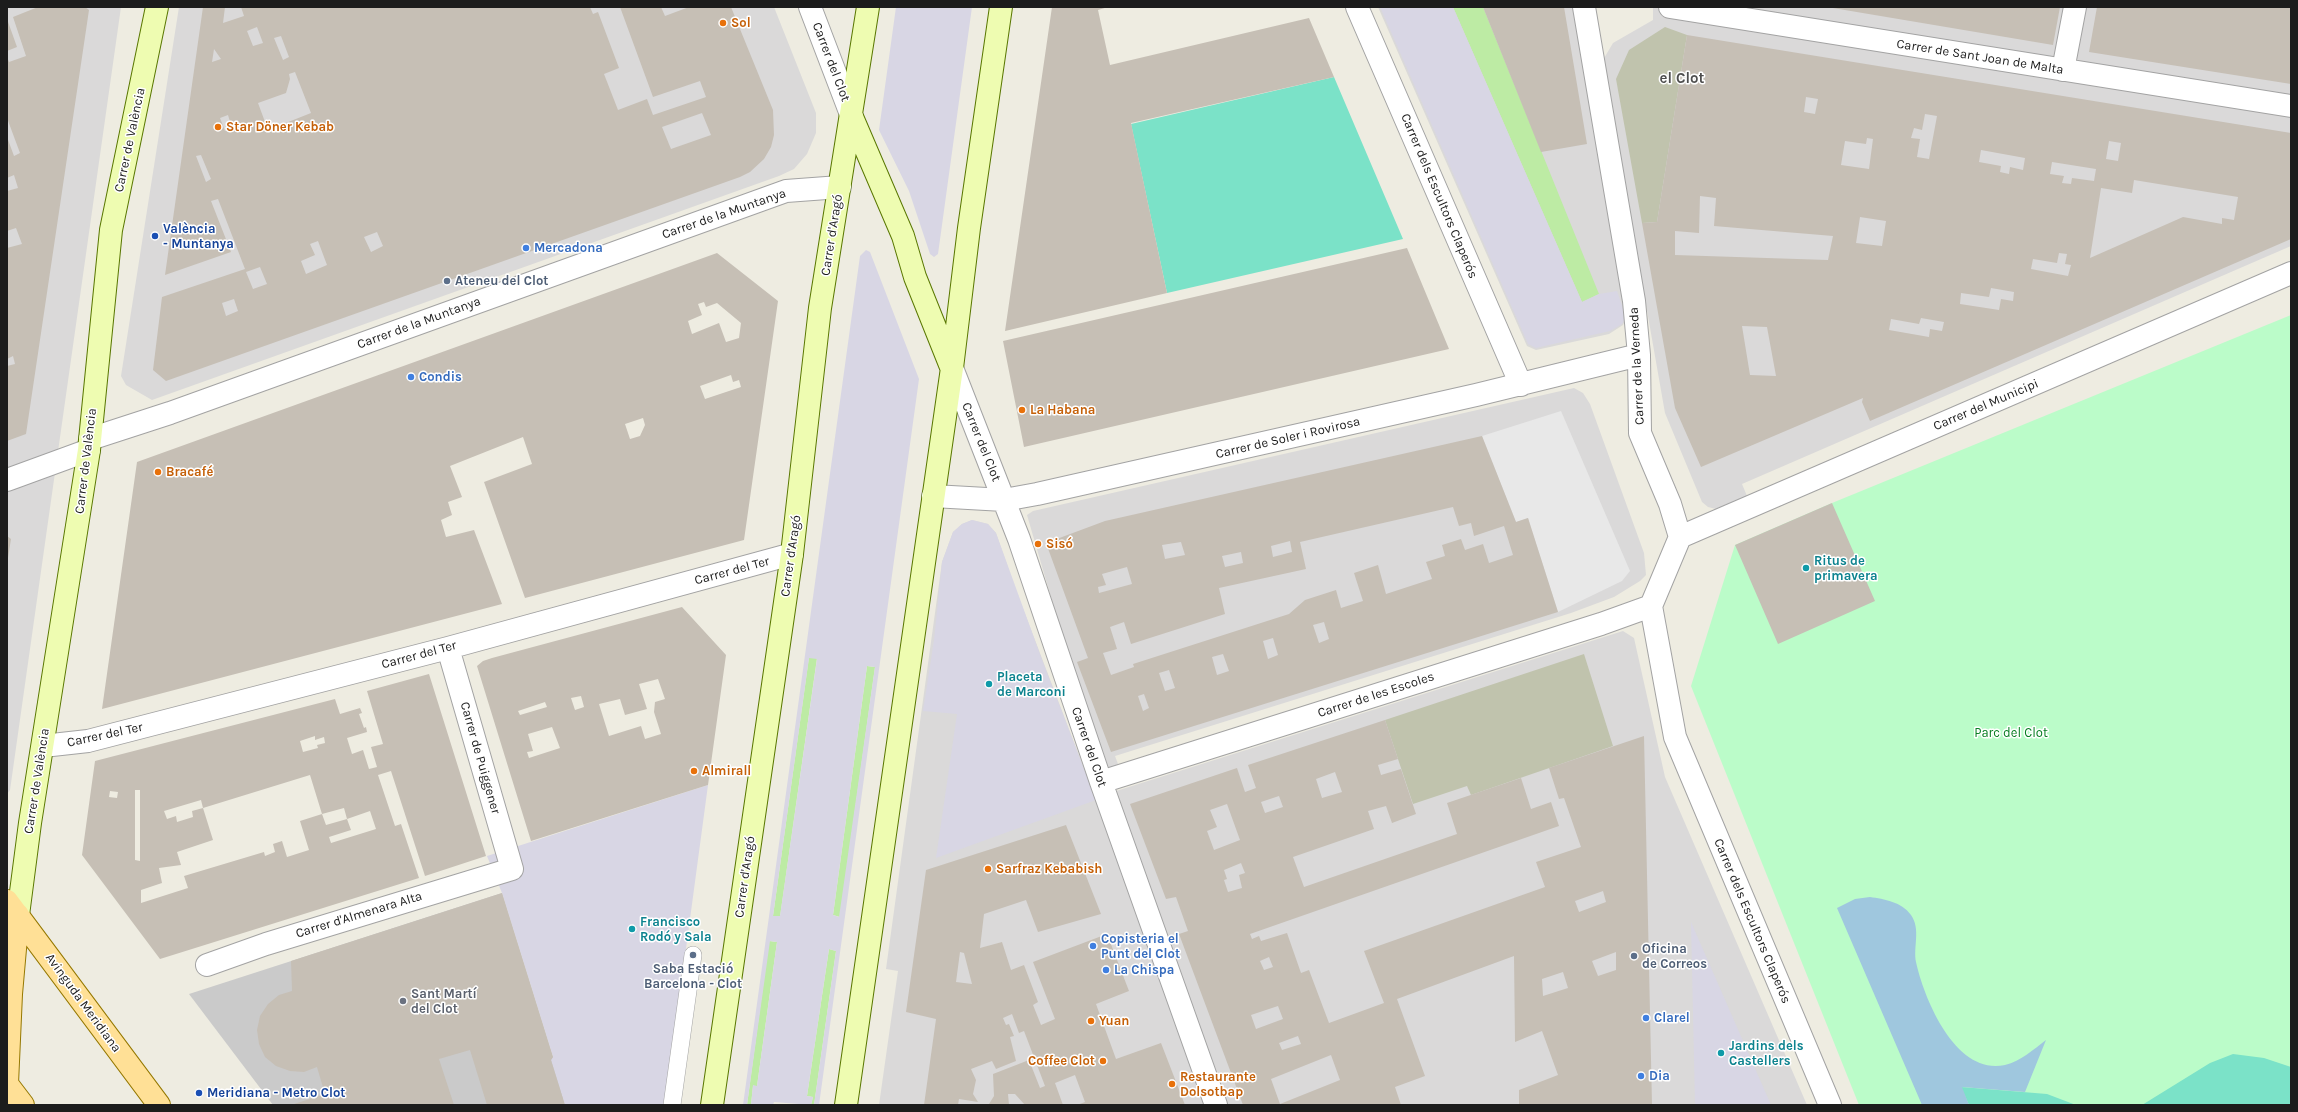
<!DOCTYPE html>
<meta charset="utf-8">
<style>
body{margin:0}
#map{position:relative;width:2298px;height:1112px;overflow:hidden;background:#eeece1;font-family:Karla,sans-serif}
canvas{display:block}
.frame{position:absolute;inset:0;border:8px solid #1c1c1c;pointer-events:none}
</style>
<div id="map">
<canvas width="2298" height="1112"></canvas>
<div class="frame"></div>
</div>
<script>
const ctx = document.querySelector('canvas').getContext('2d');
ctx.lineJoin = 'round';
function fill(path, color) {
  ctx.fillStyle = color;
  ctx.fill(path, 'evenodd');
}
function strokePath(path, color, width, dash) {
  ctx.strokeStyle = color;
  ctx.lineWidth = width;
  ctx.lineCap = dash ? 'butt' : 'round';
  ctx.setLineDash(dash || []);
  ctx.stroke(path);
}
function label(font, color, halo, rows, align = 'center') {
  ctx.font = font + ' Karla,sans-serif';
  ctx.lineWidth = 3;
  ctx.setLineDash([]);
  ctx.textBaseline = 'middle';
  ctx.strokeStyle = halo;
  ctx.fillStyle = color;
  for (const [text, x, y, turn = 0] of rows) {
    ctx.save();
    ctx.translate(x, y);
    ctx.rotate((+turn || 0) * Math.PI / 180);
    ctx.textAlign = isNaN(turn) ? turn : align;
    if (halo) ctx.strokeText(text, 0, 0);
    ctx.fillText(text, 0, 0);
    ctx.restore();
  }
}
const residential = new Path2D(`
 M7,7H121L10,790L7,794Z
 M179,7H774L816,113V133L807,154L794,169L779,176L152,400L126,385L121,376Z
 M1378,7H1573L1627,317L1623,325L1609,334L1536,350L1527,346Z
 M1653,7H2291V246L1742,484L1747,496L1716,509L1708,507L1702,502L1665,413L1603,60L1613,43L1653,20Z
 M1574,388L1583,393L1590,404L1644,553L1646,575L1640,581L1614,597L1571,613L1115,756L1118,764L1110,768L1102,762L1097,755L1027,515L1033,511Z
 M972,520L988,524L996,533L1014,585L1096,800L1113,792L1623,631L1634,638L1665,777L1807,1105H879L898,971L886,969L942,562L953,532L962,524Z`);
const religious = new Path2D(`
 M502,893L553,1057L565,1105H273L189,994Z`);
const construction = new Path2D(`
 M1665,27L1687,35L1657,222L1642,223L1616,79L1629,50Z
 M1584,654L1613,746L1471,795L1467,786L1413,804L1385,720Z`);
const grass = new Path2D(`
 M1453,7H1483L1599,294L1582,302Z
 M809,657L817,658L780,917L773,916Z
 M867,666L875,667L840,917L833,915Z
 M769,941L777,942L757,1086H753L751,1105H747Z
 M829,949L836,951L814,1105H811L813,1097L807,1096Z`);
const park = new Path2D(`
 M2291,315V1105H1859L1691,686L1735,545L1832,503Z`);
const pitch = new Path2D(`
 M1334,77L1403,239L1167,293L1131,124Z
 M2233,1054L2264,1058L2291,1067V1105H2142L2210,1063Z
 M1961,1087L2047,1094L2076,1105H1969Z`);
const parking = new Path2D(`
 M1561,411L1630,571L1622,581L1558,612L1528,518L1516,522L1482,436Z`);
const plaza = new Path2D(`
 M896,7H972L938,254L934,257L930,254L909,191L879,130Z
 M1380,7H1453L1582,302L1599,294L1617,291L1626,317L1622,324L1610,331L1536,348L1528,344Z
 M866,250L870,252L919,379L819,1105H814L836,951L829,949L807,1096L813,1097L811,1105L774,1102L773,1105H751L753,1085L757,1086L777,942L770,941L747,1105H743L860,256ZM809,658L817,659L780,916H773ZM867,666L875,667L839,917L833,915Z
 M972,520L988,524L996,533L1041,657L1096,800L936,858L957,714L923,711L934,640L942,562L953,532L962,524Z
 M708,785L665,1105H565L551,1060L553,1057L502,893L487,856Z
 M1691,922L1771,1105H1695Z`);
const water = new Path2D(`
 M1870,897C1884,899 1902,902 1911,915C1921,929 1913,947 1916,962C1924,999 1956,1076 2005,1065C2021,1061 2034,1049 2046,1040L2025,1092L1962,1087L1969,1105H1922L1837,908L1855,899Z`);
const building = new Path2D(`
 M38,7H85L89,10L26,434L7,441V366L15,364L13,356L7,359V248L22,244L16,228L7,231V191L18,188L14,175L7,178V137L14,156L20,153L7,118V57L9,62L26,56L13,17Z
 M203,7H225L223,23L244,16L241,7H590L593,14L598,12L619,68L604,74L618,110L647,99L653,115L706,97L700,81L653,97L620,7H661L665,16L689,7H731L773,110L774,135L771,147L764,159L750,172L740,177L166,381L153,370L162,297L245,269L218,199L211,201L231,252L165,275ZM257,27L263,43L253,46L247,31ZM281,36L289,57L283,60L274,38ZM214,49L221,59L212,62ZM295,72L311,113L268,130L258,103L286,93L290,79L289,74ZM702,113L711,135L671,149L662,127ZM228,115L232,128L225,131L220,118ZM201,155L211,179L206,182L196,156ZM377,232L383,246L371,252L364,237ZM318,241L327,265L306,274L301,261L315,255L310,244ZM260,267L267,284L253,289L246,272ZM234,299L238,311L226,316L222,303Z
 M1052,7H1108L1098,10L1110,65L1309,18L1334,77L1131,123L1167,293L1005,331Z
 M1483,7H1564L1587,144L1541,152Z
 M1827,7H2060L2053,45Z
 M2097,7H2291V84L2089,52Z
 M7,19L17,47L7,51Z
 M1687,35L2291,133V239L1870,421L1862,402L1863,398L1701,467L1675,408L1642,223L1657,222ZM1806,97L1818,99L1815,114L1804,112ZM1925,114L1937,116L1929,159L1917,157L1920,139L1911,138L1914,128L1922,130ZM1867,138L1873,139L1869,169L1841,165L1845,141L1866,144ZM2109,141L2121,143L2118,161L2106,159ZM1981,150L2025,158L2023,170L2010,167L2009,174L2000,172L2001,166L1979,162ZM2052,162L2096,169L2094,181L2072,178L2071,184L2062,183L2064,176L2050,174ZM2134,180L2238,197L2234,220L2222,218V224L2183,217L2090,258L2101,188L2132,193ZM1700,196L1716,198L1714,226L1833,236L1828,260L1675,255V231L1699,233ZM1860,217L1886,221L1882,246L1856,243ZM2059,253L2067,254L2065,264L2071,265L2068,276L2031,269L2033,259L2057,263ZM1991,288L2014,292L2013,301L2001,299L1999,310L1960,304L1961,293L1989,297ZM1921,318L1944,322L1942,331L1930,329L1929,337L1889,330L1891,319L1919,324ZM1742,326L1767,327L1776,376L1750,375Z
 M1407,248L1449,349L1024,447L1003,341Z
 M717,253L778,301L744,540L525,598L484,482L532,464L523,437L450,466L462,497L448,502L452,515L441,520L446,537L474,530L502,604L102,709L137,462ZM704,302L706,307L717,303L741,323L739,338L726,342L719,323L692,334L688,321L702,315L698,304ZM731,375L733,382L739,380L741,387L705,399L700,386ZM643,418L645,425L640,436L630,439L625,424Z
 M1482,436L1516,522L1528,518L1558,612L1111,752L1077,662L1088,658L1046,543L1105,521ZM1453,507L1459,526L1471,523L1474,536L1504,526L1513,555L1489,563L1483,544L1465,550L1461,539L1442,545L1445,556L1426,562L1432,579L1386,594L1378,565L1354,573L1363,601L1341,608L1336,590L1305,600L1289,614L1133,664L1134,667L1111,675L1103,653L1117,649L1110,627L1124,622L1131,644L1225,614L1219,588L1306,569L1300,542ZM1290,541L1292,552L1273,557L1271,546ZM1181,542L1185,555L1165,559L1162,545ZM1241,552L1243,563L1225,567L1222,556ZM1127,567L1132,584L1099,593L1098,587L1106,585L1102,574ZM1324,622L1329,639L1319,643L1313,625ZM1273,638L1278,655L1268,659L1263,641ZM1223,654L1229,671L1217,675L1212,657ZM1169,670L1175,688L1165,691L1159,673ZM1144,694L1149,708L1143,711L1138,696Z
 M1832,503L1875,601L1778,644L1735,545Z
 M7,536L11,539L8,558H7Z
 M682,607L726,655L708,785L531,841L477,666L483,661L492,658ZM658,679L665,699L655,702L654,712L661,734L645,739L641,726L609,736L599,704L620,699L625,715L647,709L639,684ZM581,696L584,707L575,710L571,698ZM545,702L547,707L520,715L518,711ZM552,727L560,748L529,758L527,752L533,751L528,734Z
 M429,674L486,856L425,876L391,771L378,775L395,826L401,824L419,878L160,959L82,855L95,761L335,699L340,714L360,708L362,713L359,714L364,728L366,727L367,732L347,738L352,754L363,750L369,769L377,767L371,747L383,744L367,691ZM315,736V740L324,737L325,743L317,745L318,748L303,752L300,741ZM310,775L322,814L344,808L347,819L370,811L376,829L331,843L329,837L351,830L347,819L326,825L322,814L300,821L309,850L287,857L282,841L273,844L275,852L265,856L264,852L184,876L188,888L141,903V890L162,883L159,868L181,865L177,852L213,840L203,808ZM135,790H140V861L135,860ZM110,791L118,792L117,798L109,797ZM201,800L203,808L192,811L193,817L177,822L176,816L167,819L164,811Z
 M1385,720L1398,759L1378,765L1381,775L1401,769L1416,814L1392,823L1386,806L1368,811L1374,829L1293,857L1304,887L1457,834L1447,803L1521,778L1531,809L1551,802L1559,826L1250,934L1252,939L1259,936L1261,941L1287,933L1301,973L1309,970L1329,1023L1384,1003L1364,951L1545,887L1536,862L1581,847L1564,798L1559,799L1549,768L1644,736L1652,1105H1519V1090L1558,1075L1542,1031L1515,1042L1514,956L1397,999L1425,1076L1395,1087L1401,1105H1243L1179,934L1188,931L1176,897L1166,899L1130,804L1237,768L1245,792L1256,788L1248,765ZM1335,772L1342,792L1322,798L1316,779ZM1279,796L1283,807L1265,813L1261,802ZM1227,804L1240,840L1214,850L1207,831L1217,827L1210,810ZM1241,863L1245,873L1239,875L1242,888L1228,892L1224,880L1227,879L1224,870ZM1603,891L1606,902L1579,912L1575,901ZM1616,952V970L1598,976L1592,961ZM1269,957L1273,967L1264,970L1260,961ZM1563,972L1568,988L1543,996L1542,979ZM1278,1006L1283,1019L1256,1029L1251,1015ZM1298,1036L1301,1044L1282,1050L1279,1043ZM1331,1055L1340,1080L1280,1104L1271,1079Z
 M1066,825L1101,914L1038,932L1026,900L984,914L980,948L1002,942L1011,970L1024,965L1038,1002L1033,1005L1041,1025L1055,1019L1033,962L1107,934L1129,991L1096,1004L1116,1059L1161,1043L1185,1105H1077L1085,1102L1075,1075L1055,1083L1063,1105H1025L1015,1094H1008L1009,1105L989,1104L994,1096L993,1074L1029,1060L1040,1088L1045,1086L1024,1031L1019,1033L1012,1014L1003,1018L1006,1025L1009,1024L1014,1036L1010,1037L1016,1061L996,1069L992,1061L971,1069L976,1080L973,1094L978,1102L959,1099L958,1105H924L936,1019L906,1012L926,870ZM960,952L964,953L972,984L956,982Z
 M502,893L553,1057L551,1060L565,1105H487L470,1050L439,1059L454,1105H291L325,1094L317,1067L304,1072L290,1071L276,1066L265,1057L259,1044L257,1030L260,1016L268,1004L279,995L292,991L291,961Z`);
const lane = new Path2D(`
 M672,1105L693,955`);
const street = new Path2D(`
 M810,7L852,117
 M1357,7L1521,385
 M1584,7L1634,301L1639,355L1640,433L1670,504L1680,537L1651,606L1675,737L1830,1105
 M1670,7L2291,106
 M2063,70L2075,7
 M952,368L1019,539L1101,782L1216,1105
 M90,439L170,413L786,191L840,187
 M7,480L89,450
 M933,496L1004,500L1037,494L1476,395L1639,355
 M1680,537L2291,273
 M43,746L88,741L448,648L792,554
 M1101,782L1601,624L1651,606
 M207,965L266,944L512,869L448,648`);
const secondary = new Path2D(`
 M852,117L903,236L915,277L951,367
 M18,915L30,823L89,450L111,230L157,7
 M712,1105L792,554L820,308L868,7
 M846,1105L952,368L969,228L1001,7`);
const primary = new Path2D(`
 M7,901L159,1105
 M7,1084L11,994L18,915
 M7,1084L23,1105`);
const markers = [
 [723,23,4,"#e8710a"],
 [218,127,4,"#e8710a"],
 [155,236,4,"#1a4fb4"],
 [526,248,4,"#3f7fe0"],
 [447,281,4,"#5c6f8a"],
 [411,377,4,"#3f7fe0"],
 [1022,410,4,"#e8710a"],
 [158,472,4,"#e8710a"],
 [1038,544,4,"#e8710a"],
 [1806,568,4,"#0f9aa8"],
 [989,684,4,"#0f9aa8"],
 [694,771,4,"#e8710a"],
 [988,869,4,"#e8710a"],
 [632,929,4,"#0f9aa8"],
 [1093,946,4,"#3f7fe0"],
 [693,955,4,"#5c6f8a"],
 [1634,956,4,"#5c6f8a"],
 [1106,970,4,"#3f7fe0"],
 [403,1001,4,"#6b7280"],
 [1646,1018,4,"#3f7fe0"],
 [1091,1021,4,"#e8710a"],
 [1721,1053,4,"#0f9aa8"],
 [1103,1061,4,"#e8710a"],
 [1641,1076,4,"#3f7fe0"],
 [1172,1084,4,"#e8710a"],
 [199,1093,4,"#1a4fb4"]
];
const foodNames = [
 ["Sol",731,23],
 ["Star Döner Kebab",226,127],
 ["La Habana",1030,410],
 ["Bracafé",166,472],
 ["Sisó",1046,544],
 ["Almirall",702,771],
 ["Sarfraz Kebabish",996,869],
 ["Yuan",1099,1021],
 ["Coffee Clot",1095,1061,"right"],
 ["Restaurante",1180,1077],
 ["Dolsotbap",1180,1092]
];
const streetNames = [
 ["Carrer de Sant Joan de Malta",1980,57,9],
 ["Carrer del Clot",831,62,69],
 ["Carrer de València",130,140,-78],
 ["Carrer dels Escultors Claperós",1439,196,67],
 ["Carrer de la Muntanya",724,214,-19],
 ["Carrer d'Aragó",832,235,-81],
 ["Carrer de la Muntanya",419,323,-20],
 ["Carrer de la Verneda",1637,366,-93],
 ["Carrer del Municipi",1986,405,-23],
 ["Carrer de Soler i Rovirosa",1288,438,-13],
 ["Carrer del Clot",981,442,68],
 ["Carrer de València",86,461,-83],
 ["Carrer d'Aragó",791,556,-82],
 ["Carrer del Ter",732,571,-15],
 ["Carrer del Ter",419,655,-15],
 ["Carrer de les Escoles",1376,695,-18],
 ["Carrer del Ter",105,735,-12],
 ["Carrer del Clot",1089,747,71],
 ["Carrer de Puiggener",480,758,74],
 ["Carrer de València",37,781,-81],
 ["Carrer d'Aragó",745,877,-82],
 ["Carrer d'Almenara Alta",359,915,-17],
 ["Carrer dels Escultors Claperós",1752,921,67],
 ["Avinguda Meridiana",83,1003,54]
];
const transitNames = [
 ["València",163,229],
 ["- Muntanya",163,244],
 ["Meridiana - Metro Clot",207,1093]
];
const shopNames = [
 ["Mercadona",534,248],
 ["Condis",419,377],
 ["Copisteria el",1101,939],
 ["Punt del Clot",1101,954],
 ["La Chispa",1114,970],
 ["Clarel",1654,1018],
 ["Dia",1649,1076]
];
const serviceNames = [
 ["Ateneu del Clot",455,281],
 ["Oficina",1642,949],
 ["de Correos",1642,964],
 ["Saba Estació",693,969,"center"],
 ["Barcelona - Clot",693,984,"center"]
];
const cultureNames = [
 ["Ritus de",1814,561],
 ["primavera",1814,576],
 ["Placeta",997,677],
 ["de Marconi",997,692],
 ["Francisco",640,922],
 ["Rodó y Sala",640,937],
 ["Jardins dels",1729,1046],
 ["Castellers",1729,1061]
];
const parkNames = [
 ["Parc del Clot",2011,733]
];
const worshipNames = [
 ["Sant Martí",411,994],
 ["del Clot",411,1009]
];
const quarterNames = [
 ["el Clot",1682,79]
];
fill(residential, '#dad9d9');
fill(religious, '#cacaca');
fill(construction, '#c0c3ad');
fill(grass, '#bdeba4');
fill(park, '#bbfcc9');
fill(pitch, '#7be2c8');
fill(parking, '#e8e8e8');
fill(plaza, '#d8d6e4');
fill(water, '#9fc7de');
fill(building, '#c6bfb5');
strokePath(lane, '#a3a3a3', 18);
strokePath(street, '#a3a3a3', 24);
strokePath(secondary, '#597700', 24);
strokePath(primary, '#957800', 24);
strokePath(lane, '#fff', 17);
strokePath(street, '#fff', 22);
strokePath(secondary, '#eefcb1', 22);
strokePath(primary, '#ffe096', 22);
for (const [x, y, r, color] of markers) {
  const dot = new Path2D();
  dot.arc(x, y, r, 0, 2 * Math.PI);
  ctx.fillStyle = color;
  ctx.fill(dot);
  strokePath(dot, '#fff', 1.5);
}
label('bold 13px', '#c56008', '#fff', foodNames, 'left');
label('13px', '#1c1c1c', '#fff', streetNames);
label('bold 13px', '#164399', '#fff', transitNames, 'left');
label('bold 13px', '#366cbe', '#fff', shopNames, 'left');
label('bold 13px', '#4e5e75', '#fff', serviceNames, 'left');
label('bold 13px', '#0d838f', '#fff', cultureNames, 'left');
label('13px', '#067e21', '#fff', parkNames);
label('bold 13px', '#5b616d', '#fff', worshipNames, 'left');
label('bold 15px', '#4f4f4f', '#fff', quarterNames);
</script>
